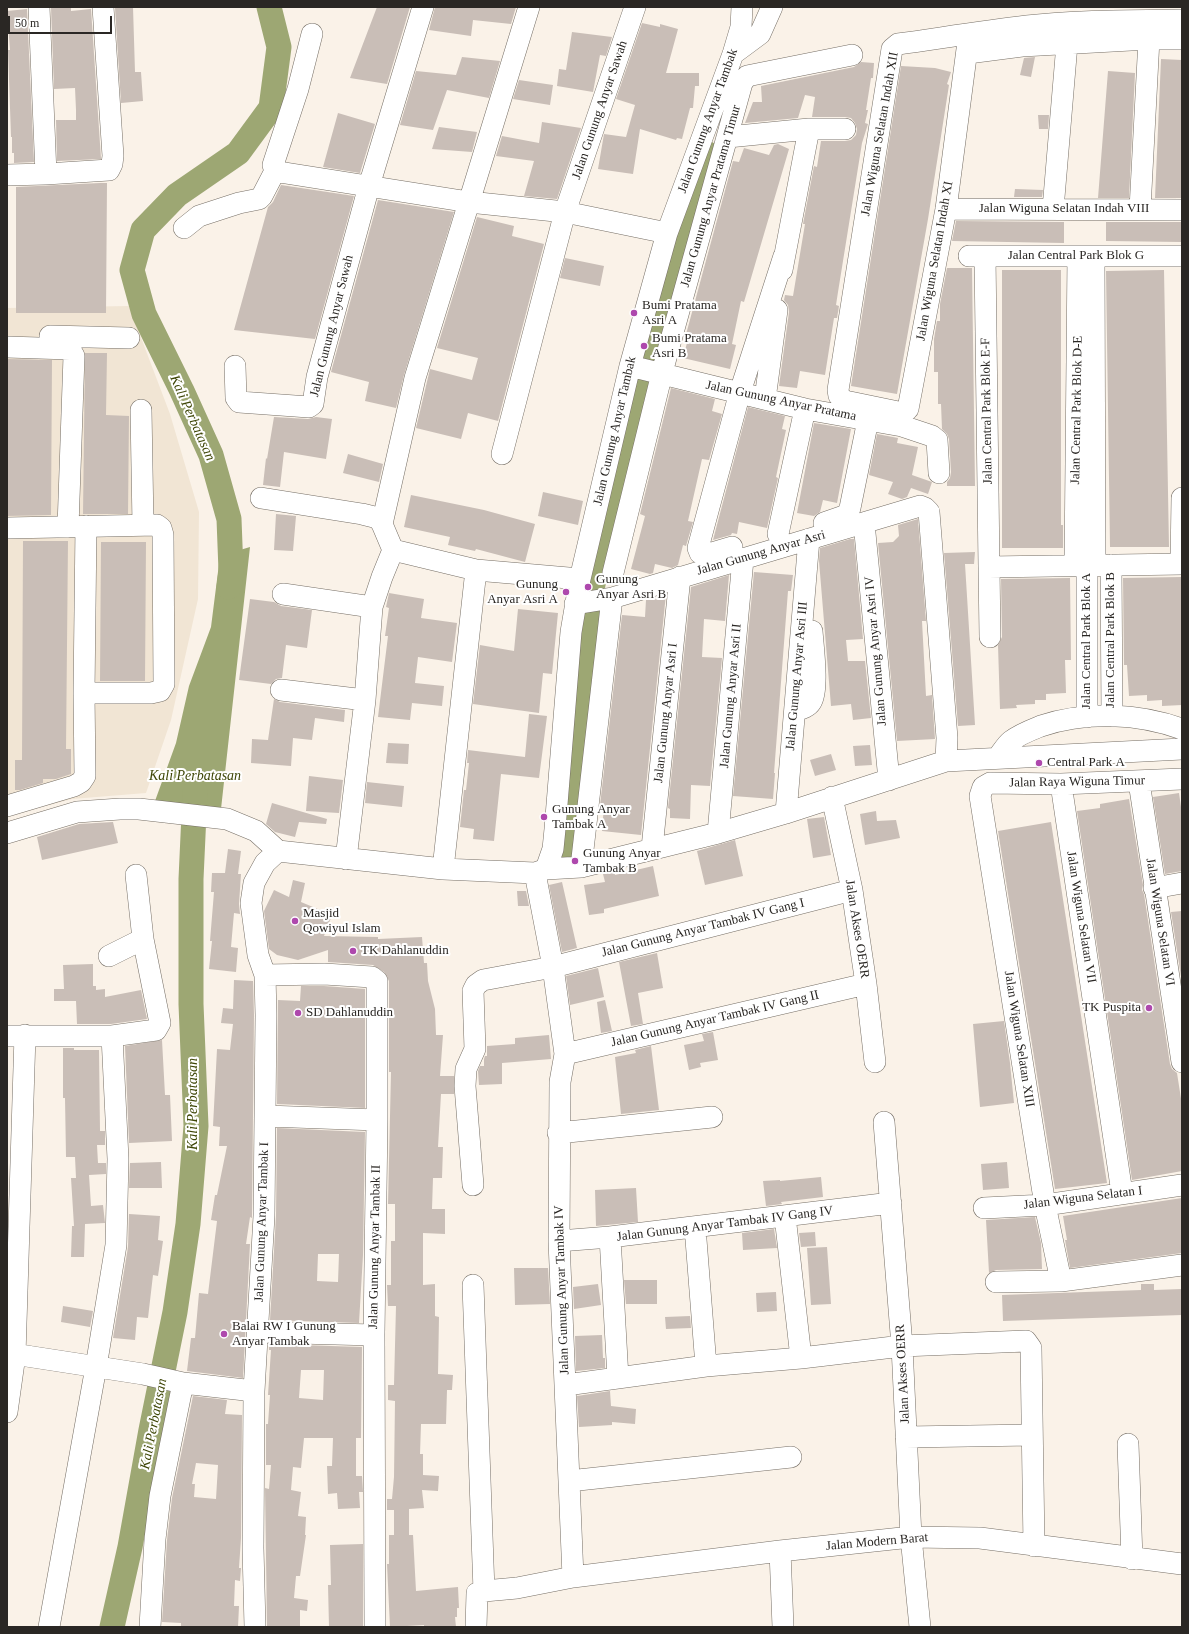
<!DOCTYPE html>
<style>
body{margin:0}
#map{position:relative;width:1189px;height:1634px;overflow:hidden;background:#faf2e8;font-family:"Times New Roman",serif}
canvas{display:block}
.frame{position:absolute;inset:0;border:8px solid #2a2724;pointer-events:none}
.scale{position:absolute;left:8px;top:16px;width:104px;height:18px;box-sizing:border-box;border:2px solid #2a2724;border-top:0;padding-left:5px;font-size:12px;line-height:14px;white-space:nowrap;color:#2a2724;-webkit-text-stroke:3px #fff;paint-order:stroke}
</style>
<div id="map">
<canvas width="1189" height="1634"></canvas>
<div class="frame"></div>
<div class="scale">50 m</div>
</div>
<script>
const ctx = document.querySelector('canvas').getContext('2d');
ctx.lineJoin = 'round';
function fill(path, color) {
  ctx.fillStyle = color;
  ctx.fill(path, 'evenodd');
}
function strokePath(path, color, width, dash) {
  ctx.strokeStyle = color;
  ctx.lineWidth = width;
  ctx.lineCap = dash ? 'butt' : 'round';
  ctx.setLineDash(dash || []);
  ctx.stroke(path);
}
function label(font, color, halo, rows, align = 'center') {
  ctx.font = font + ' "Times New Roman",serif';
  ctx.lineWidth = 4;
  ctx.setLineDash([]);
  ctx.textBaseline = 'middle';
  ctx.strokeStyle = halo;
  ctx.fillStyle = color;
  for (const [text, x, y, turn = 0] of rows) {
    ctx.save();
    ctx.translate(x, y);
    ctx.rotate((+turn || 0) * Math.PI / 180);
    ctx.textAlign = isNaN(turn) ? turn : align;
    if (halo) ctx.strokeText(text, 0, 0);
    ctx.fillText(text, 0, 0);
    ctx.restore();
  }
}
const built = new Path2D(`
 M129,306L170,414L199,512L198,599L171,720L146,793L72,799L7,816V308Z`);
const water = new Path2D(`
 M250,547L221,809L155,801L176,743L189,686L211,627L220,556Z`);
const river = new Path2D(`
 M229,587L231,571L229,519L211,455L182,391L144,314L132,270L143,230L177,195L238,153L271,108L279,47L269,7
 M569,861L583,660L593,584L650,351L687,212L706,153
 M112,1627L130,1547L151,1430L175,1312L188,1224L196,1126L191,1004V879L195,792`);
const building = new Path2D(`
 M71,7V11L91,9L101,159L57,161L56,120H76V110L75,88L54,89L51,8Z
 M133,7L135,72H141L143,101L121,103L115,8Z
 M377,7H410L387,84L350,78Z
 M435,7H516L511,24L473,20L471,36L429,30Z
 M27,9L34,162L14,163V153H12V137H11L8,50H10L7,11Z
 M642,23L660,27V24L678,29L666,73H699V86H695L693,108H690L682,139L677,138L676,140L640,129L633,174L598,169L604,134L626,137L635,105L616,99Z
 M572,32L612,37L606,56L600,55L593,92L557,86L559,69L566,70Z
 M462,57L500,61L489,98L447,90L433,130L400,125L416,71L456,75Z
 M1035,57L1031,77L1020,75L1024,58Z
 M1161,59L1182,60V198H1155Z
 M861,62L874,63L873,78H871L866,110H868L865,123L868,124L862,143L838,292L836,305L839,306L837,318H834L825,375L800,371L797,388L779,386L789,312L788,305L784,300L785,295L793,296L805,224H803L814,166L817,167L821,141H845L851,140L856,135L857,129L855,123L851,118L845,117H812L815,97L805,95L798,118L745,123L753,102H762L761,86L854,67Z
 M901,66L935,68L951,72L947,84L949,85L928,219L897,394L851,386Z
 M1108,71L1135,73L1129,198H1098Z
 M519,80L553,85L550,105L513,99Z
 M338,113L375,124L360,173L323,167Z
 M1038,115H1049L1048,129H1039Z
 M542,122L581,128L557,199L524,196L534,161L496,156L502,136L539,143Z
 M439,127L477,132L472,152L432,149Z
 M778,144L789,149L744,302L741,301L732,344L736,345L730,369L683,358L688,339L685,338L733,161L739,162L744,148L769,155L774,145Z
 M100,183H107L106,313H16V187Z
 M281,185L354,196L315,339L234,330L268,207L273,202Z
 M1015,189L1043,190L1042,197H1014Z
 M378,200L454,212L404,375L396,408L365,401L369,382L331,372Z
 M477,217L514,226L512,236L544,244L498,421L468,413L461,439L416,428L430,369L472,380L478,358L437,348Z
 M956,221L1064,222V243L952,241Z
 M1106,222H1182V242L1106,241Z
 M565,258L604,266L600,286L560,278Z
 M947,268H972L975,486H947V482L950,478L951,472L949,439L947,434L942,429L941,404H938V372H934V339L937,321H940V304Z
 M1002,270H1061V525H1063V548H1002Z
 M1164,270L1169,547H1110L1106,271Z
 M85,353H107L106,415L129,416L128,514H83Z
 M7,359L52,360L51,515L7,516Z
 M671,388L715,399L712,411L722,414L709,460L702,459L688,521L693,522L686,546L683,545L678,565L672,568L655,564L653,573L650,574L631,569L645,516L640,514Z
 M748,407L785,416L782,429L786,430L776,477L778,478L767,528L739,522L737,534L732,533L731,535L713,540Z
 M274,417L308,419L316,417L332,419L326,459L284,452L280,487L263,485L266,458L267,459Z
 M814,423L851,429L837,503L823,500L820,512L814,516L797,513Z
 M877,434L898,438L897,443L918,447L912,475L932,482L928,494L911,488L907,497L902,499L888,494L893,482L869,475Z
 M348,454L383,464L379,482L343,473Z
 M543,492L583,501L578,525L538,516Z
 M411,495L484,510L535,524L525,562L476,549L475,551L448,545L450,537L404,527Z
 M276,514L296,516L293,551L274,550Z
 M918,519L926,621H922L926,696L932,695L935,739L897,741L878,543L893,542L899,536L898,525Z
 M850,539H854L863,639L846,640L848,661H865L871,718L853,720L851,704L831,706L819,561L820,548Z
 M23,541H68L66,749H71V774L56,779H43V783L20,790H15V760H22Z
 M101,542H146L145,681H100Z
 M975,552L974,564H965L975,725L958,726L944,553Z
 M754,572L793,575L791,591H788L774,773H775L773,799L733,796Z
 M729,575L725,621L704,619L702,657L722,658L710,786L691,785L690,819L670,818V809L668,808L691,587Z
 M1182,577V705L1162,706V700L1147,701V695L1129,696L1127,665H1124L1123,578Z
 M1070,578L1071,660H1065L1066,693L1046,694V700H1035V704L1016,705L1017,708L1000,709L998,645L1002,637L1001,579Z
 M389,593L424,599L421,618L457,623L452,662L418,657L415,683L444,686L442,706L412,703L410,720L378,717L388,636H385L389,608L386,607Z
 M666,594L641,835L602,831L604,805H600L622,615L645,617L646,600Z
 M250,599L274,602L281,606L312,610L307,648L286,645L282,678L276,679L271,684L239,680Z
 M518,609L558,613L552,674L543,673L539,713L473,704L480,645L514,651Z
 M274,699L280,702L345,710L344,722L315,718L312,740L293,738L291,766L251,763L252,739L268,740Z
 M529,714L547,716L539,778L501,774L494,841L473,839L474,829L460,827L464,790H466L469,763H467L468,750L525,757Z
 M388,743L409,744L408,764L386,763Z
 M870,745L872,765L855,766L853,746Z
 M831,754L836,770L815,776L810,760Z
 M309,776L343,780L339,813L306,811Z
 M367,782L404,786L402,807L365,803Z
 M1179,793L1182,814V871L1165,874L1153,797Z
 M1129,799L1143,885L1142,890L1144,894L1170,1064L1172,1069L1177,1073L1182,1105V1171L1132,1180L1077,811L1100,808V804Z
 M272,803L327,819L326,824L299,822L295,837L275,832L266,824Z
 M876,811L877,821L896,820L900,838L865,845L860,814Z
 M824,817L831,855L813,858L807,819Z
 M113,822L118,843L42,860L37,837L79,824Z
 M1051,822L1107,1183L1055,1189L998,831Z
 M735,840L743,876L705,885L697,851Z
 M228,849L241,851L238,874H241L239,904L240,914L234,913L231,947L238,948L236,972L209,969L212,941H210L214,892H211L212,873H225Z
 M653,866L659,896L604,909V913L589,915L584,885L605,882L603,874L614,871L615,875Z
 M293,880L305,883L301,902L332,915L324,936L378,937V939L422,937L424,963H427L428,981L435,1009L436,1035H443L440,1076H454V1094H441L438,1147H443L442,1178H433L432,1209H445V1234L423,1233V1285L435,1284V1316L439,1317L438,1374L453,1375L452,1390H447L446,1424H421L420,1454H423V1475L439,1476L438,1491L422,1490L424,1508L409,1509V1535H413L416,1591L458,1587L459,1608H457V1617H455L456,1627H424V1625L390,1627L387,1564H389V1535H394V1510H387V1499H392L394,1477L395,1401L388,1400V1385H394L396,1306H388L387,1285H391V1241H395V1204H388L391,1072H389V981L384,972L373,965L328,962V950L298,960L277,955L269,949L264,911L274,890L289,897Z
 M562,882L577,948L562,952L549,885Z
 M517,891H526L529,906H518Z
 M1182,911V983L1171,912Z
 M657,953L663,988L638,993L643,1024L631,1026L619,962Z
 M93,964V986H96V990L105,989V997L141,990L147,1019L111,1024H77L76,1001H54V989H64L63,965Z
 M598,968L604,997L570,1005L566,976Z
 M234,980L253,981L254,1015L252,1216V1218L250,1217L246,1244H250L243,1378L187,1371L191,1338H195L199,1293L208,1294L217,1221L211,1220L215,1195H217L227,1146H219L220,1127L213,1126L217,1049L230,1050L233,1024L221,1023L223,1008L233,1009Z
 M301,986H324L365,989V1108L277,1104L278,1000L300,1001Z
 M605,1000L612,1031L601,1033L597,1002Z
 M1004,1021L1010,1063L1014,1103L980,1107L973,1024Z
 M713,1032L718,1060L700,1063L701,1067L689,1070L684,1045L704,1041L702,1034Z
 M549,1035L551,1059L502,1063V1084L479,1085L478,1071L480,1066H484V1059L485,1056H487V1046L515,1044V1038Z
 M162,1040L165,1095H170L172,1141L129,1143L125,1046Z
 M651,1046L659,1110L621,1114L615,1057L636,1053L635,1050Z
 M63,1048H74V1050H99L100,1131H105V1145H97L98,1163H106V1174L89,1175L91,1206L103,1205L105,1223L85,1224L84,1257H71L72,1226H74L71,1178H76L75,1157H66L65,1098H63Z
 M277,1128L365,1132L363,1255L359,1323L270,1320L276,1216ZM318,1254H339L338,1282L317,1281Z
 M161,1162L162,1188H129L130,1163Z
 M1007,1162L1009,1188L983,1190L981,1164Z
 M821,1177L823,1197L781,1202L782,1204L766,1206L763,1181L780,1180V1181Z
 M636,1188L638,1222L596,1226L595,1190Z
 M1182,1198V1253L1070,1268L1065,1240H1067L1063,1216Z
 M129,1214L160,1216L158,1240L163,1241L158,1276L153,1275L148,1318L137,1317L135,1340L113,1338L128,1247Z
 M1035,1217L1041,1243L1042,1269L996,1270L989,1273L986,1220Z
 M774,1229L777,1248L743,1250L742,1233Z
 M815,1232L816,1246L801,1247L799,1233Z
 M827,1247L831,1304L811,1305L807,1248Z
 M514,1268H548L550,1304L515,1305Z
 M624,1280H657V1304H626Z
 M598,1284L601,1305L574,1309L573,1287Z
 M1141,1284H1154V1290L1182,1289V1315L1003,1321L1002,1295L1141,1290Z
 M776,1292L777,1311L757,1312L756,1293Z
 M63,1306L93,1311L90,1327L61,1322Z
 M690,1316L691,1328L666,1329L665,1317Z
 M602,1335L603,1358H605V1368L576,1371L575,1336Z
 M269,1344L362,1347L361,1438H356V1476H362L363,1492H359L360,1508L338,1509L337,1493L328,1494L327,1466H332L333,1438H304L301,1468L293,1467L291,1490L301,1492L298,1516L306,1517L305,1535H306L300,1576H296L294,1598L308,1600L307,1611L300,1610V1627L267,1626L265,1488L269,1489L271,1465H266V1424H268L270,1395H268L271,1350H269ZM301,1370H324L323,1400L299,1398Z
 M610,1391L611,1406L636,1409L635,1424L612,1422V1425L579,1427L577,1396Z
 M193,1396L227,1400L225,1414L242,1415L241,1538L239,1568H241L240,1581L235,1580L234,1606H239L238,1627H181V1623L162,1622L167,1540L172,1498ZM196,1463L218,1465L216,1499L194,1497L195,1484H192Z
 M363,1544V1626L329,1627L328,1585H331L330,1545Z`);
const minor = new Path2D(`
 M39,7L46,174
 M312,34L298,89L273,165L275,171L279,172L469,202L565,212L667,233
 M969,34L946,209L908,409L903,413L845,401L839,396L838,390L892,49L898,44C941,38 984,31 1027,26C1078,20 1131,21 1182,20
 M968,53L1022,46L1149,39H1182
 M733,54L760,34L772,7
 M728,137L809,129H845
 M7,175L46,174L109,170L112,164L113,156L103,7
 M946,209L1182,210
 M1053,209L1067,44
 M1140,209L1149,39
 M184,228L199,216L239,203L259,199L262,196L275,171
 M969,256H1182
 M985,256L989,567
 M1094,257L1095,565
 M782,270L809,129
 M50,336L129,338
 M7,347L70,349L74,356L68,527
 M235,366L236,398L239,402L309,407L313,404L317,377L369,186L423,7
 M630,366L805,409L902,426L932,436L937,440L939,473
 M765,399L777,310
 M141,410L143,525
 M502,454L565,212L635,7
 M261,498L362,514L378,518L382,524L393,550L476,570L580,579
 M824,523L847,515L850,508L868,420
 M864,523L889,780
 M382,524L415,378L529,7
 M7,528L157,525L161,528L163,535L164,684L160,691L151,693H84
 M778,534L805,409
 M732,547L705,555L700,553L698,548L740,392L784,256
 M1181,564L1182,498
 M1075,565L1078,256
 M1111,565L1112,716
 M613,573L664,365L742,83L747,76L852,55
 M283,594L372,607
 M575,604L612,598
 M990,637L989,567L1182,564
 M281,690L365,700
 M795,711C801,709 808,707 811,702C819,691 813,645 812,631
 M1087,717V565
 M998,757C1002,752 1006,745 1011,741C1020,734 1031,730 1041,726C1086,711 1138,713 1182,729
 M1139,782L1182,1062
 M1061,784L1122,1193
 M832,797L852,890L866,984L875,1062
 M7,806L74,786L81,782L85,776L84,693L86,526
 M786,813L809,539
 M7,833L77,812L120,809H139L227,819L256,831L278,851L443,869L535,873L546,869L581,867L718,833L786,813L946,761L1182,749
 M718,833L743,559
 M652,848L680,577
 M346,859L365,700L372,607L382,577L393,550
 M581,867L612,598L920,506L925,508L929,512L947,738L946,761
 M443,869L476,570
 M546,869L553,849L555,829L571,632L580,579L630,366L667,233L733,54L741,27L742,7
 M1154,888L1182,883
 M109,956L143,939
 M265,975L324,974L372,977L377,981V1120L374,1335L375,1627
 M7,1036H112L156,1030L160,1023L143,939L136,875
 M565,1054L866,984
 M266,1116L377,1120
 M884,1122L902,1346L911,1537L920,1627
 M558,1133L712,1117
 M473,1185L465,1086L466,1069L475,1049L473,991L476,985L483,980L553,967L852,890
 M984,1208L1045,1205L1182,1185
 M785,1216L801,1358
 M695,1227L706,1366
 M610,1237L618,1378
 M559,1241L610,1237L891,1203
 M1061,1281L1045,1205L980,796L983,787L990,783L1061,784L1182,779
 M996,1282L1061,1281L1182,1265
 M473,1285L484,1591
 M258,1332L374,1335
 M7,1353L143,1374L183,1383L254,1391
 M566,1385L706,1366L801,1358L902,1346L1026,1341L1031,1348L1034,1546
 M7,1412L15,1355L25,1035
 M906,1437L1032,1435
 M1128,1444L1132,1559
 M569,1481L791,1457
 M780,1551L783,1627
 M573,1577L780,1551L911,1537L980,1538L1182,1564
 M49,1627L96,1367L116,1245L118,1159L112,1036
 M150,1627L155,1539L160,1496L183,1383
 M255,1627L253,1548L254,1391L264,1216L266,1015L265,975L258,955L251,903L254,883L265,863L278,851
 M476,1627L477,1593L484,1591L517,1588L573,1577L559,1241L560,1082L565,1054L553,967L535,873`);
const markers = [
 [634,313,4,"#ae48ad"],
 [644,346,4,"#ae48ad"],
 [588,587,4,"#ae48ad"],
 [566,592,4,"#ae48ad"],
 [1039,763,4,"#ae48ad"],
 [544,817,4,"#ae48ad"],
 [575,861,4,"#ae48ad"],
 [295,921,4,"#ae48ad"],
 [353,951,4,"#ae48ad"],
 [1149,1008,4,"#ae48ad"],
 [298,1013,4,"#ae48ad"],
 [224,1334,4,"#ae48ad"]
];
const streetNames = [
 ["Jalan Gunung Anyar Sawah",600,110,-71],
 ["Jalan Gunung Anyar Tambak",708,121,-70],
 ["Jalan Wiguna Selatan Indah XII",880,134,-80],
 ["Jalan Gunung Anyar Pratama Timur",711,196,-74],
 ["Jalan Wiguna Selatan Indah VIII",1064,209],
 ["Jalan Central Park Blok G",1076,256],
 ["Jalan Wiguna Selatan Indah XI",935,261,-80],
 ["Jalan Gunung Anyar Sawah",332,326,-76],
 ["Jalan Gunung Anyar Pratama",781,401,12],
 ["Jalan Central Park Blok D-E",1077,410,-89],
 ["Jalan Central Park Blok E-F",987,411,-91],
 ["Jalan Gunung Anyar Tambak",615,431,-77],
 ["Jalan Gunung Anyar Asri",761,553,-16],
 ["Jalan Central Park Blok B",1111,640,-90],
 ["Jalan Central Park Blok A",1087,641,-90],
 ["Jalan Gunung Anyar Asri IV",876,651,-95],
 ["Jalan Gunung Anyar Asri III",797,676,-85],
 ["Jalan Gunung Anyar Asri II",731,696,-85],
 ["Jalan Gunung Anyar Asri I",666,713,-84],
 ["Jalan Raya Wiguna Timur",1077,782,-1],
 ["Jalan Wiguna Selatan VII",1081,917,81],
 ["Jalan Wiguna Selatan VI",1160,922,81],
 ["Jalan Gunung Anyar Tambak IV Gang I",703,928,-14],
 ["Jalan Akses OERR",857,929,81],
 ["Jalan Gunung Anyar Tambak IV Gang II",715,1019,-13],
 ["Jalan Wiguna Selatan XIII",1019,1039,81],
 ["Jalan Wiguna Selatan I",1083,1198,-7],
 ["Jalan Gunung Anyar Tambak I",262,1222,-88],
 ["Jalan Gunung Anyar Tambak IV Gang IV",725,1224,-7],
 ["Jalan Gunung Anyar Tambak II",375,1247,-89],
 ["Jalan Gunung Anyar Tambak IV",562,1290,-92],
 ["Jalan Akses OERR",903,1374,-93],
 ["Jalan Modern Barat",877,1542,-5]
];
const poiNames = [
 ["Bumi Pratama",642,306],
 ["Asri A",642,321],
 ["Bumi Pratama",652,339],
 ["Asri B",652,354],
 ["Gunung",596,580],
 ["Anyar Asri B",596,595],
 ["Gunung",558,585,"right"],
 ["Anyar Asri A",558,600,"right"],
 ["Central Park A",1047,763],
 ["Gunung Anyar",552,810],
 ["Tambak A",552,825],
 ["Gunung Anyar",583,854],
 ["Tambak B",583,869],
 ["Masjid",303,914],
 ["Qowiyul Islam",303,929],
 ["TK Dahlanuddin",361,951],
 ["TK Puspita",1141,1008,"right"],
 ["SD Dahlanuddin",306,1013],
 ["Balai RW I Gunung",232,1327],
 ["Anyar Tambak",232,1342]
];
const waterNames = [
 ["Kali Perbatasan",192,418,66],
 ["Kali Perbatasan",195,776],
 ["Kali Perbatasan",193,1104,-90],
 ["Kali Perbatasan",154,1424,-79]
];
fill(built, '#f1e5d4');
fill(water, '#9da773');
strokePath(river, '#9da773', 25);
fill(building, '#c9beb7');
strokePath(minor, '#766f66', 22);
strokePath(minor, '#fff', 21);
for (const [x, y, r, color] of markers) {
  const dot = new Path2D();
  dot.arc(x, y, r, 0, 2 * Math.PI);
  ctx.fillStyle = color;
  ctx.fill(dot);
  strokePath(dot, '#fff', 1.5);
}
label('13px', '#2a2724', '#fff', streetNames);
label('13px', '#2a2724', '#fff', poiNames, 'left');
label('italic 14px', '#3d4505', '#fff', waterNames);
</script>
